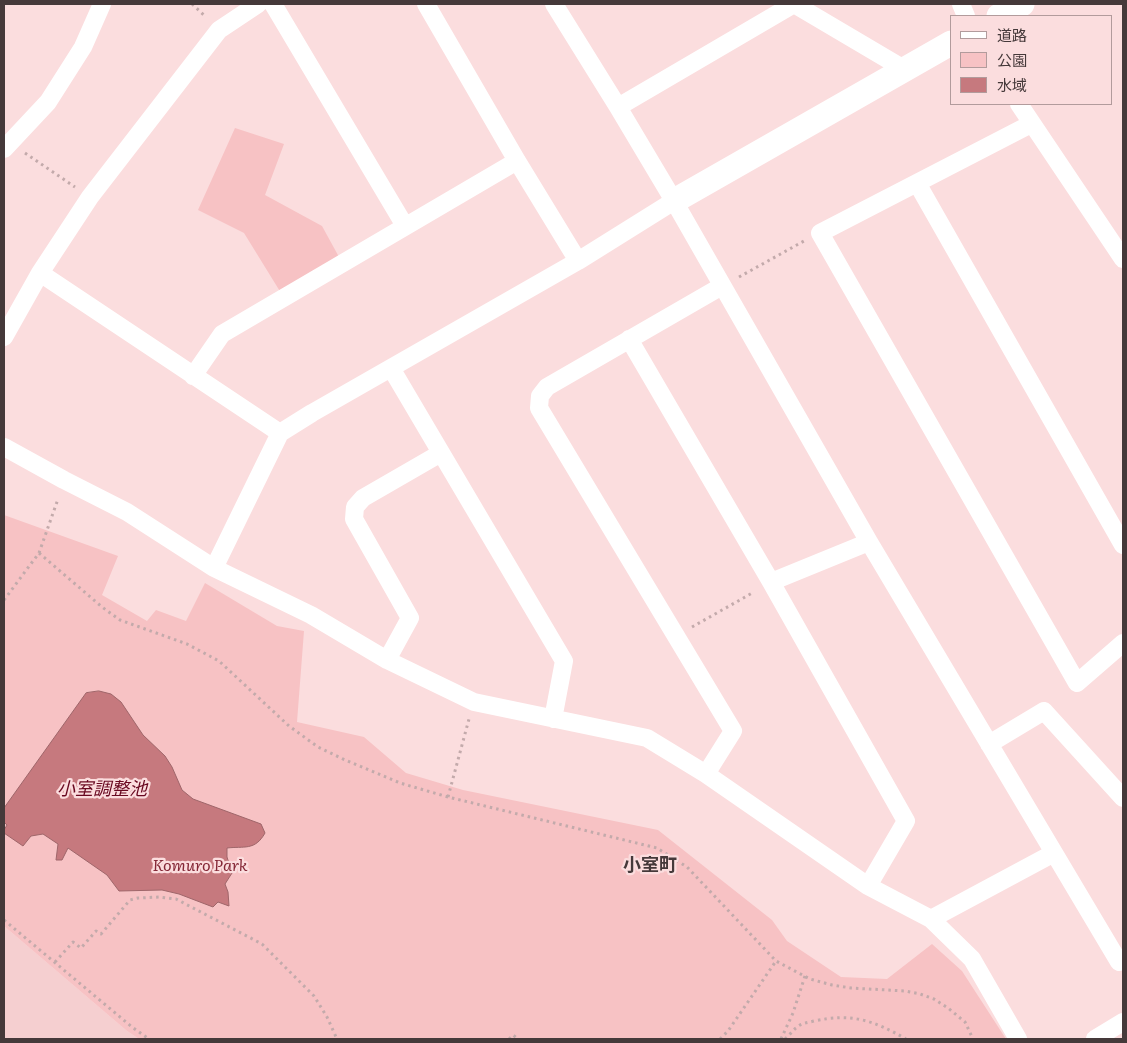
<!DOCTYPE html>
<meta charset="utf-8">
<style>
body{margin:0}
#map{position:relative;width:1127px;height:1043px;overflow:hidden;background:#fbddde;font-family:Literata,"Noto Sans JP",serif}
canvas{display:block}
.frame{position:absolute;inset:0;border:5px solid #45393a;pointer-events:none}
.legend{position:absolute;left:950px;top:15px;width:162px;height:90px;box-sizing:border-box;background:#fbddde;border:1px solid #b29b9c;margin:0;padding:6px 9px;list-style:none;font-size:15px;color:#45393a}
.legend li{display:flex;align-items:center;gap:10px;height:25px}
.legend b{width:25px;border:1px solid #b29b9c}
</style>
<div id="map">
<canvas width="1127" height="1043"></canvas>
<div class="frame"></div>
<ul class="legend">
<li><b style="height:6px;background:#fff"></b>道路</li>
<li><b style="height:14px;background:#f7c2c4"></b>公園</li>
<li><b style="height:14px;background:#c6797e"></b>水域</li>
</ul>
</div>
<script>
const ctx = document.querySelector('canvas').getContext('2d');
ctx.lineJoin = 'round';
function fill(path, color) {
  ctx.fillStyle = color;
  ctx.fill(path, 'evenodd');
}
function strokePath(path, color, width, dash) {
  ctx.strokeStyle = color;
  ctx.lineWidth = width;
  ctx.lineCap = dash ? 'butt' : 'round';
  ctx.setLineDash(dash || []);
  ctx.stroke(path);
}
function label(font, color, halo, rows, align = 'center') {
  ctx.font = font + ' Literata,"Noto Sans JP",serif';
  ctx.lineWidth = 4.5;
  ctx.setLineDash([]);
  ctx.textBaseline = 'middle';
  ctx.strokeStyle = halo;
  ctx.fillStyle = color;
  for (const [text, x, y, turn = 0] of rows) {
    ctx.save();
    ctx.translate(x, y);
    ctx.rotate((+turn || 0) * Math.PI / 180);
    ctx.textAlign = isNaN(turn) ? turn : align;
    if (halo) ctx.strokeText(text, 0, 0);
    ctx.fillText(text, 0, 0);
    ctx.restore();
  }
}
const built = new Path2D(`
 M4,926L127,1031L139,1039H4Z`);
const green = new Path2D(`
 M235,128L284,144L265,195L322,226L339,257L281,293L244,233L198,210Z
 M4,515L118,556L102,595L147,621L156,610L186,621L205,583L277,626L304,631L297,722L364,737L406,773L463,790L658,830L772,920L787,941L841,977L887,979L932,944L962,971L1006,1039H139L127,1031L4,926Z`);
const water = new Path2D(`
 M99,691L111,694L121,702L143,735L165,756L172,767L182,790L193,799L261,824L265,833C255,851 244,846 227,848V857L232,873L225,884L228,892L229,906L218,902L213,907L179,894L162,890L119,891L107,875L68,848L62,860H56L58,844L43,834L31,836L23,846L4,833V830L7,825L4,822V808L86,693Z`);
const path = new Path2D(`
 M192,4L206,17
 M25,153L75,187
 M739,277L804,241
 M39,553L102,607L120,620L187,644L219,661L289,726L318,747L343,759L400,783L448,797L657,848L687,867L776,961L810,979L832,985L851,988L905,991L920,994L934,999L948,1008L965,1022L973,1039
 M4,600L39,553L58,499
 M692,627L754,592
 M448,797L469,719
 M4,920L132,1027L149,1039
 M55,962L73,942L81,948L96,931L101,934L130,900L138,898L159,897L176,899L262,944L314,996L327,1017L337,1039
 M509,1039L513,1035L518,1039
 M720,1039L728,1031L776,961
 M781,1039L793,1013L805,976
 M785,1039C789,1036 792,1031 796,1028C801,1023 807,1023 814,1021C852,1013 873,1020 906,1039`);
const street = new Path2D(`
 M273,4L405,226
 M426,4L517,161L578,261
 M554,4L618,107L674,201L869,542L1119,962L1123,959
 M794,4L904,69
 M961,4L966,16
 M1019,104L1123,259
 M618,107L794,4
 M1031,124L820,233L1077,683L1123,643
 M4,149L48,102L83,47L102,4
 M917,183L1123,545
 M40,273L280,433
 M4,337L40,273L90,197L219,30L258,4
 M629,339L771,582L906,821L868,886
 M391,368L564,661L553,719
 M193,376L222,334L517,161
 M4,447L64,480L127,512L214,568L311,615L387,660L474,702L647,738L706,774L868,886L931,919L972,959L1018,1039
 M214,568L280,433L312,413L578,261L674,201
 M771,582L869,542
 M387,660L410,618L354,519L355,507L363,498L441,453
 M989,744L1044,711L1123,798
 M706,774L733,731L539,408L540,396L547,387L722,286
 M931,919L1054,853
 M1095,1039L1123,1022`);
const secondary = new Path2D(`
 M999,16L1022,4
 M674,201L951,43`);
const parkNames = [
 ["Komuro Park",200,866]
];
const waterNames = [
 ["小室調整池",102,790]
];
const neighbourhoodNames = [
 ["小室町",650,866]
];
fill(built, '#f5cfd0');
fill(green, '#f7c2c4');
fill(water, '#c6797e');
strokePath(water, '#9f666a', 1);
strokePath(path, '#c3aaab', 3, [2.5, 4]);
strokePath(street, '#fff', 18);
strokePath(secondary, '#fff', 25);
label('italic 16px', '#842736', '#fbddde', parkNames);
label('italic 18px', '#680820', '#fbddde', waterNames);
label('bold 18px', '#45393a', '#fbddde', neighbourhoodNames);
</script>
